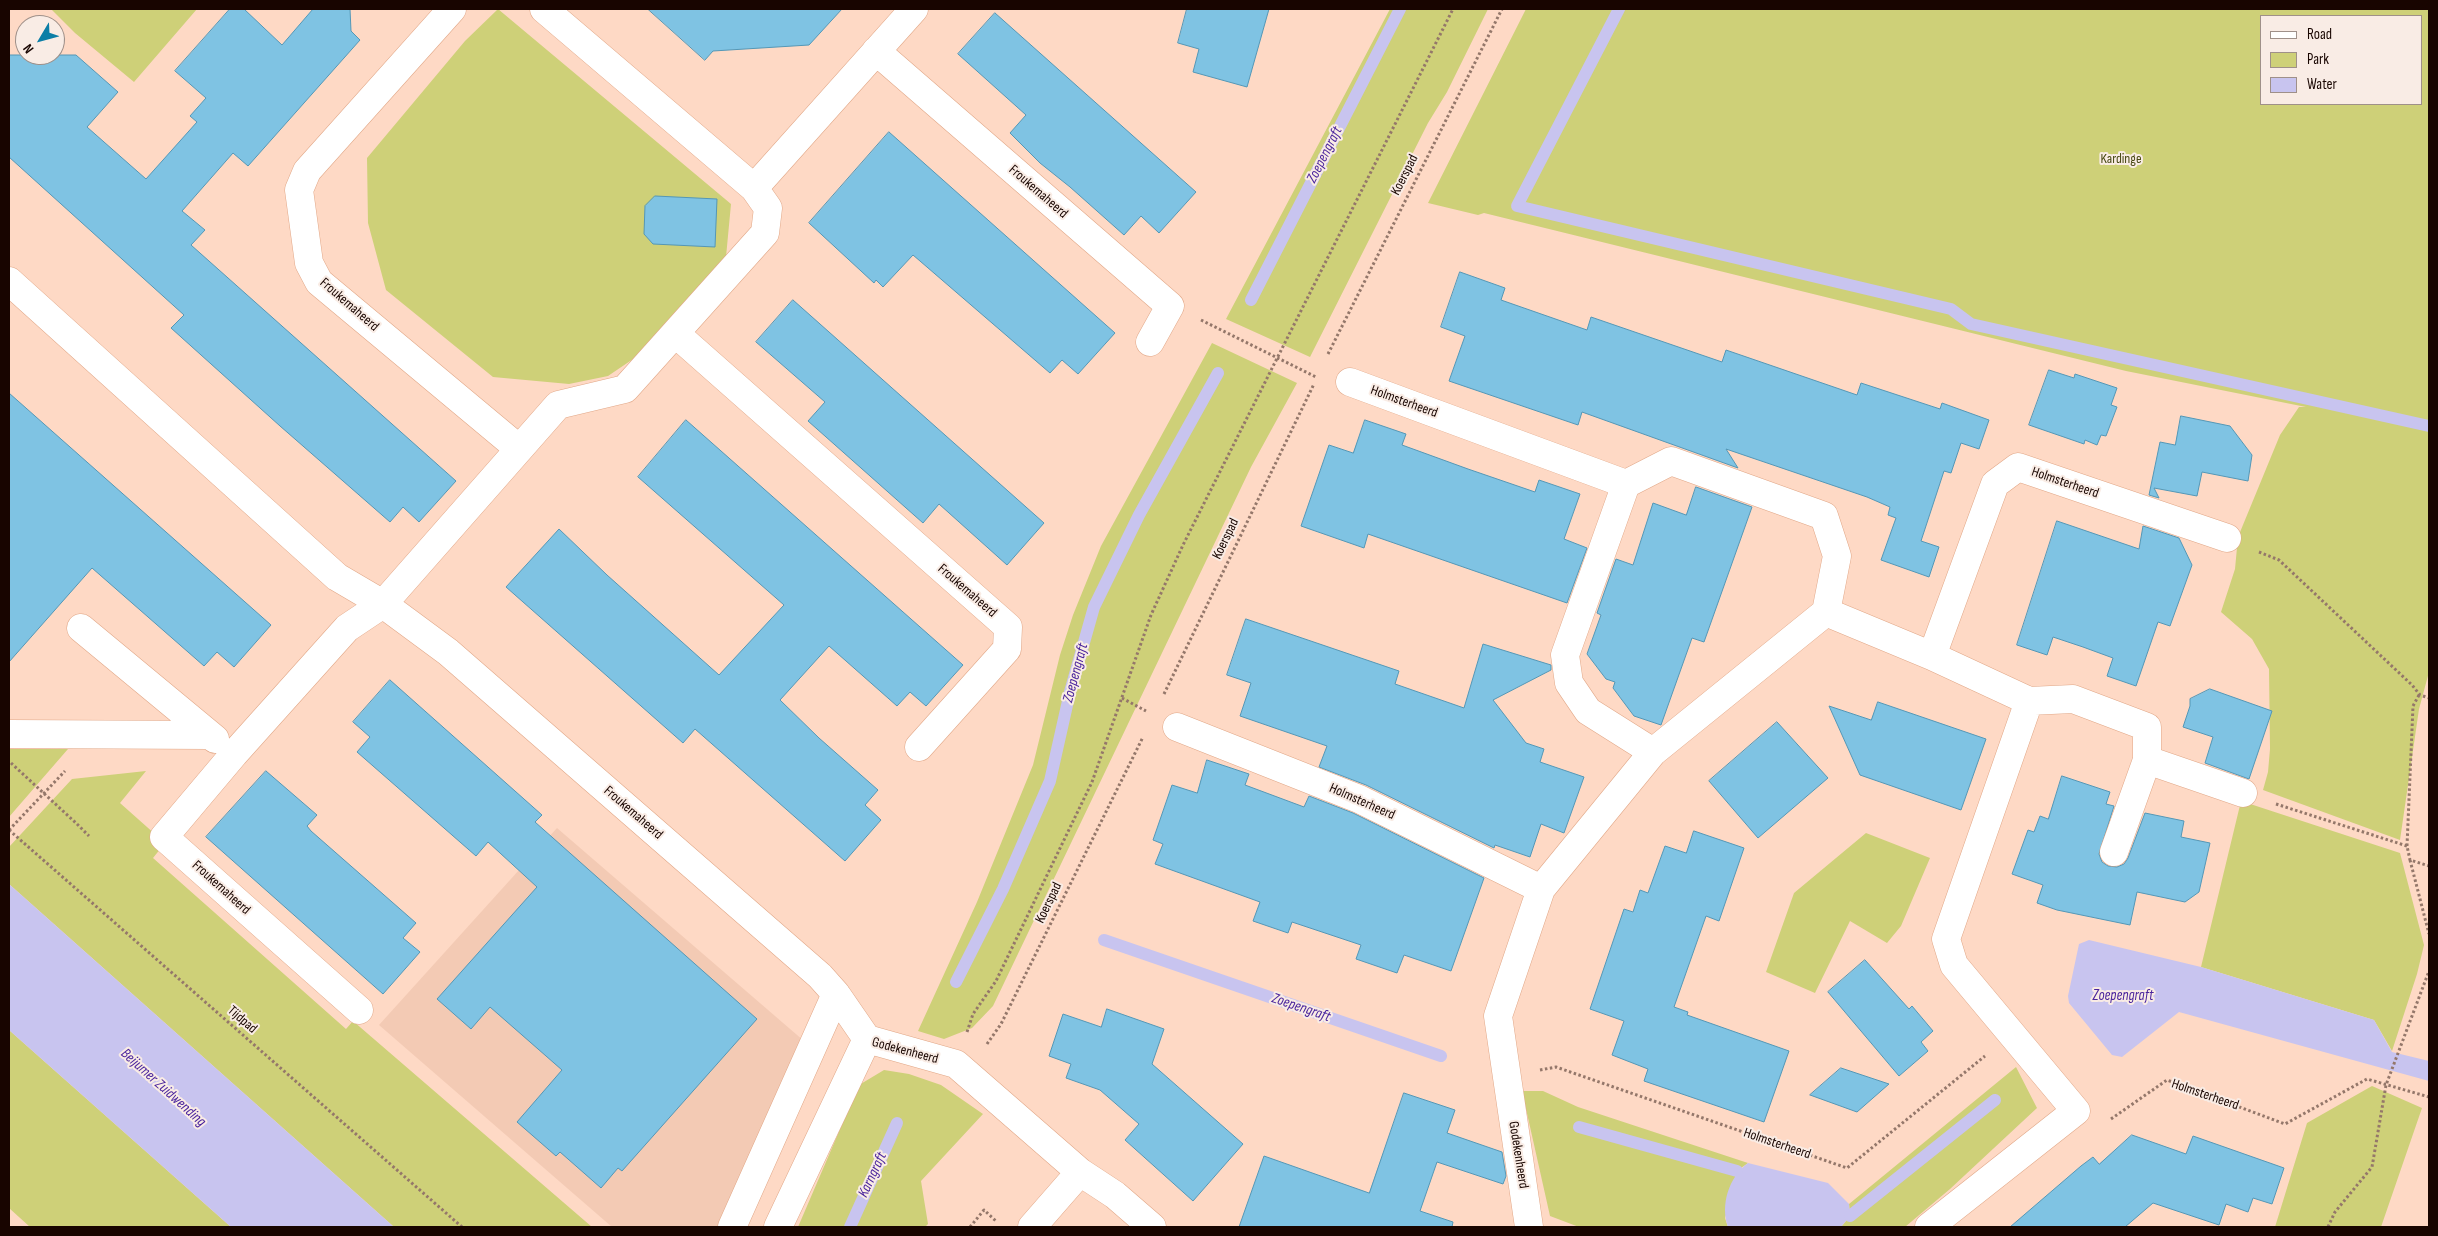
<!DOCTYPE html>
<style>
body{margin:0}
#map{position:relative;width:2438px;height:1236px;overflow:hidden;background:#fed9c5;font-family:"Sofia Sans Condensed",sans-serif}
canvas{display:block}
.frame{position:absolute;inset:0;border:10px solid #180500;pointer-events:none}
.legend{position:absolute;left:2260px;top:15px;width:162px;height:90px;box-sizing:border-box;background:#f9ece5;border:1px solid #9f9089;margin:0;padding:6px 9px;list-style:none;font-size:15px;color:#180500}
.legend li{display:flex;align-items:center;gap:10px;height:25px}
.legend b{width:25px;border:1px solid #9f9089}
.north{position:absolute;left:15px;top:15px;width:50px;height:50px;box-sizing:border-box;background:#f9ece5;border:1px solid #9f9089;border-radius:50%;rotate:233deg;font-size:14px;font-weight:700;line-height:20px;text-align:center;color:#180500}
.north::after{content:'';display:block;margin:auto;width:18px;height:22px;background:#0c7ea6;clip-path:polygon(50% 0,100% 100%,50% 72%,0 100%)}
</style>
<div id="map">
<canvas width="2438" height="1236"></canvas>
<div class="frame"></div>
<ul class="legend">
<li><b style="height:6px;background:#fff"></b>Road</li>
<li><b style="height:14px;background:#ced078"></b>Park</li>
<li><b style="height:14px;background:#c8c4ef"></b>Water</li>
</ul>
<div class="north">N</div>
</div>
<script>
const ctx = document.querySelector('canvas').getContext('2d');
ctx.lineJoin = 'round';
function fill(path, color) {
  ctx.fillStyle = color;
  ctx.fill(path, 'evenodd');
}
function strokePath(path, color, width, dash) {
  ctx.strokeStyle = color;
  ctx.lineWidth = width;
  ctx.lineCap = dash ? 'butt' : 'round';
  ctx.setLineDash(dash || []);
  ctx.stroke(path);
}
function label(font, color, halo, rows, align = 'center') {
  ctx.font = font + ' "Sofia Sans Condensed",sans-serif';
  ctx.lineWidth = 4;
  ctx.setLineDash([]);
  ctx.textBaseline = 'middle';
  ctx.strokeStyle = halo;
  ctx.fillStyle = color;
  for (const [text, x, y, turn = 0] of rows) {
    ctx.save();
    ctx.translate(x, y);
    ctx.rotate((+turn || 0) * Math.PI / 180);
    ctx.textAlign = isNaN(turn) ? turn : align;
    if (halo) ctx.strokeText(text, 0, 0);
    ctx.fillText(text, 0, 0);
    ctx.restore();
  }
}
const built = new Path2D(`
 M557,828L804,1041L720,1227H612L379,1025Z`);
const green = new Path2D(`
 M51,9H197L134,82L75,33Z
 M498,9L731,204L726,257L639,355L608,376L569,384L493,377L386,290L368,223L367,158L465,41Z
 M1390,9H1488L1447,92L1428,123L1310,357L1226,319Z
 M1526,9H2429V672L2419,709L2400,840L2263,790L2268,772L2270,749L2269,669L2252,639L2221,612L2235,569L2238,537L2280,435L2299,407H2306L2126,371L1484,213L1478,215L1428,203ZM2262,16H2422V104H2262Z
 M1212,343L1297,383L1251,467L993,1006L972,1028L944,1039L918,1031L977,902L1033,765L1060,655L1073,615L1101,546Z
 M9,749H68L9,817Z
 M146,771L120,803L165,843L153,858L346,1029L353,1021L592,1227H394L9,884V847L72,779Z
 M2241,801L2400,853L2424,945L2417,974L2392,1051L2374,1020L2201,967Z
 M1866,833L1930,858L1901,926L1887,943L1850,921L1815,993L1766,972L1794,893Z
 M9,1030L231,1227H30L9,1208Z
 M2016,1067L2037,1108L1950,1189L1905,1227H1841L1850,1216L1849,1204Z
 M884,1070L909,1074L941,1085L983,1114L921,1181L928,1224L925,1227H798L859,1085Z
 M2372,1086L2422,1108L2381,1227H2275L2307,1123Z
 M1522,1091H1543L1578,1107L1748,1163L1737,1171L1725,1218L1728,1227H1579L1550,1216Z`);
const water = new Path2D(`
 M9,884L394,1227H231L9,1030Z
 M2089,940L2201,967L2374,1020L2392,1052L2429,1061V1081L2179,1012L2122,1057L2112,1055L2069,1003L2068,996L2079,944Z
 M1748,1163L1828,1183L1849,1204L1850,1216L1841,1227H1728C1720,1205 1729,1177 1748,1163Z`);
const stream = new Path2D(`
 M1619,9L1517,206L1951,309L1971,324L2429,426
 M1251,300L1400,9
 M1104,940L1441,1056
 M956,982L1003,889L1050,781L1070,692L1094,607L1139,515L1218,373
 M1579,1127L1737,1171
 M1850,1216L1995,1100
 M850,1227L897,1123`);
const building = new Path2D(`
 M230,9H244L282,45L313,9H350L351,31L360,40L248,166L233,153L182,211L205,230L191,245L456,481L419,522L403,507L390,522L280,426L171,328L184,315L9,157V55H76L118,92L87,127L146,179L197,122L190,116L206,98L175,71Z
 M648,9H842L809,45L713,51L705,60Z
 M1187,9H1269L1247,87L1193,72L1199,49L1178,43Z
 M995,13L1196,192L1159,233L1141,216L1124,235L1070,187L1040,163L1010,133L1026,115L958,54Z
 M889,132L1115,333L1078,374L1062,360L1050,373L913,255L883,287L876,280L874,283L809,223Z
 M655,196L717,199L715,247L653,244L644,234L645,206Z
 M1460,272L1505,288L1501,300L1587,330L1591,317L1722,362L1726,350L1857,395L1861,383L1940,409L1942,403L1989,420L1979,449L1961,443L1951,473L1944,471L1921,541L1939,547L1929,577L1881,560L1896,518L1888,515L1890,507L1867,497L1726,449L1738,468L1582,412L1578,425L1449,381L1465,336L1441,327Z
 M793,300L1044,523L1007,565L939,504L923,523L808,421L825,402L756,342Z
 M2049,370L2074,378L2075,374L2117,388L2111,405L2117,407L2106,436L2101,435L2097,445L2085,440L2084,444L2029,425Z
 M9,393L271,625L234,667L217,652L204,666L92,568L9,662Z
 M2181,416L2230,426L2252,455L2248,481L2202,472L2197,496L2154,488L2159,498L2149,495L2160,442L2175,445Z
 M686,420L963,665L926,706L910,692L897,706L829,646L780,700L819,738L878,790L865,805L881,820L845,861L695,729L683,743L506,587L559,529L607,575L719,675L784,605L638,477Z
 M1365,420L1406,434L1402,445L1468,469L1535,492L1539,480L1580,494L1564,539L1587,548L1567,603L1368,534L1364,548L1301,526L1329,445L1353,453Z
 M1696,487L1752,507L1704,642L1692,638L1661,725L1634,716L1613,688L1615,682L1606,679L1587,654L1601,615L1597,613L1616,559L1633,565L1653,503L1686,515Z
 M2057,521L2139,549L2143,526L2179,538L2192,565L2170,626L2158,622L2136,686L2107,676L2113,658L2083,647L2053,637L2047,655L2017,645Z
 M1246,619L1399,671L1395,684L1464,708L1483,644L1551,665V670L1493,700L1526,743L1544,749L1540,762L1584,777L1564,833L1541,824L1530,857L1495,845L1494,848L1366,785L1319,767L1327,746L1240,716L1251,683L1227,675Z
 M390,680L542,815L535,822L757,1019L622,1171L618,1168L601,1188L560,1152L556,1156L517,1122L562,1070L490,1007L471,1029L437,999L537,887L488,842L476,856L357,752L370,737L353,722Z
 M2210,689L2272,711L2249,779L2205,763L2213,737L2183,727L2190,706V699Z
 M1878,702L1986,739L1961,810L1860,775L1829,706L1871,720Z
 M1777,722L1828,778L1758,838L1709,781Z
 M1207,760L1249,774L1245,785L1304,807L1309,796L1353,813L1484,878L1451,971L1404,955L1397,973L1356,959L1361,945L1292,922L1288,933L1253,921L1260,902L1155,864L1163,844L1153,840L1172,785L1197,793Z
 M266,771L317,815L307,826L311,831L416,923L403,938L420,952L383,994L206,837Z
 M2062,776L2110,792L2106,804L2114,806L2099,854L2102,862L2108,866L2117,867L2124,864L2128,858L2145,813L2184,821L2181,837L2210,843L2199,892L2185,902L2137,892L2130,925L2057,910L2037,903L2043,885L2012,874L2028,830L2034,832L2040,816L2048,819Z
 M1694,831L1744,848L1719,921L1706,916L1674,1007L1688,1012L1687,1015L1789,1051L1764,1122L1644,1081L1648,1069L1612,1055L1624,1021L1590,1009L1624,909L1633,912L1640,890L1648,893L1665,846L1686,853Z
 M1865,960L1909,1009L1912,1006L1933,1031L1921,1042L1928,1051L1899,1076L1828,992Z
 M1107,1009L1164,1029L1152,1064L1243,1144L1193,1201L1125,1140L1139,1124L1100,1090L1066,1078L1071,1064L1049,1056L1063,1014L1101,1027Z
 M1841,1068L1889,1084L1857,1112L1810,1095Z
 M1404,1093L1455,1110L1447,1133L1502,1152L1506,1176L1503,1184L1437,1162L1420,1211L1453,1222L1452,1227H1239L1264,1156L1369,1193Z
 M2132,1135L2186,1154L2193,1136L2284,1168L2272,1204L2253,1198L2248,1212L2226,1204L2219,1225L2153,1203L2125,1227H2010L2081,1166L2093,1157L2099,1164Z`);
const path = new Path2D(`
 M1201,320L1316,377
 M1328,354L1502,9
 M2259,552L2279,560L2412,685L2420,695L2429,698
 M1164,694L1314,384
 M2419,695L2413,706L2407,846L2410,860L2429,866
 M1122,698L1146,711
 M2276,804L2407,846
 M77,824L89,836
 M9,830L462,1227
 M9,830L65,771
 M2410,860L2429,934
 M967,1032L973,1014L996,981L1092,782L1151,615L1183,545L1453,9
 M987,1044L1001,1024L1143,737
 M1540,1070L1556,1067L1847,1168L1985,1056
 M2111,1119L2167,1080L2285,1124L2367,1079L2429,1097
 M970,1227L984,1210L997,1222
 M2328,1227L2335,1212L2372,1167L2386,1085L2429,971`);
const minor = new Path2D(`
 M452,9L307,171L299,190L309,263L319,282L518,448
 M544,9L754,188
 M876,51L1170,306L1150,342
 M9,281L337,577L383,604L448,652L820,976L836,994L867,1039
 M676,334L1008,627L1007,649L919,747
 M1350,382L1626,484
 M81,628L215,739
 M1932,656L1995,484L2018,467L2227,538
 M2029,701L2073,699L2147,727V760L2243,793
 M1177,727L1359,799L1541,889
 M9,734L210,735
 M1653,752L1588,711L1569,683L1565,655L1626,484L1671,461L1824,516L1837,556L1826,612L1932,656L2029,701L1946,939L1954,965L2076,1111L1929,1227
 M2114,852L2147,760
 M359,1010L164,837L234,754L347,628L383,604L558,405L625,389L765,233L768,208L754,188L914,9
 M867,1039L956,1064L1080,1172L1115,1195L1152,1227
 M732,1227L836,994
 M778,1227L867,1039
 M1032,1227L1080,1172
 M1529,1227L1498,1016L1541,889L1653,752L1826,612`);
const pathBridge = new Path2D(`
 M11,763L77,824`);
const parkNames = [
 ["Kardinge",2121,159]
];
const streetNames = [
 ["Koerspad",1405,175,-63],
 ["Froukemaheerd",1038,192,41],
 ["Froukemaheerd",349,305,41],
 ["Holmsterheerd",1404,402,20],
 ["Holmsterheerd",2065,483,19],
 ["Koerspad",1226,539,-64],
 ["Froukemaheerd",967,591,41],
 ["Holmsterheerd",1362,802,24],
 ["Froukemaheerd",633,813,41],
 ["Froukemaheerd",221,888,42],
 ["Koerspad",1049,903,-64],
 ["Tijdpad",242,1020,41],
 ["Godekenheerd",905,1051,15],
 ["Holmsterheerd",2205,1095,19],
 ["Holmsterheerd",1777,1144,19],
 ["Godekenheerd",1518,1155,81]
];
const waterNames = [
 ["Zoepengraft",1325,155,-63],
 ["Zoepengraft",1076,673,-75],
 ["Zoepengraft",2123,996],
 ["Zoepengraft",1301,1008,19],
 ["Beijumer Zuidwending",163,1088,42],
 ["Karngraft",873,1175,-65]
];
fill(built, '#f3cab4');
fill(green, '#ced078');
fill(water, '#c8c4ef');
strokePath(stream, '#c8c4ef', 12);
fill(building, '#7fc3e3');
strokePath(building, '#5497b6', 1);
strokePath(minor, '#e1a787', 29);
strokePath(path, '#94776a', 3, [2.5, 2.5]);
strokePath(minor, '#fff', 28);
strokePath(pathBridge, '#94776a', 3, [2.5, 2.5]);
label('14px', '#474813', '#f9ece5', parkNames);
label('14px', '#180500', '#f9ece5', streetNames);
label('italic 15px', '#4a249d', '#f9ece5', waterNames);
</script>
